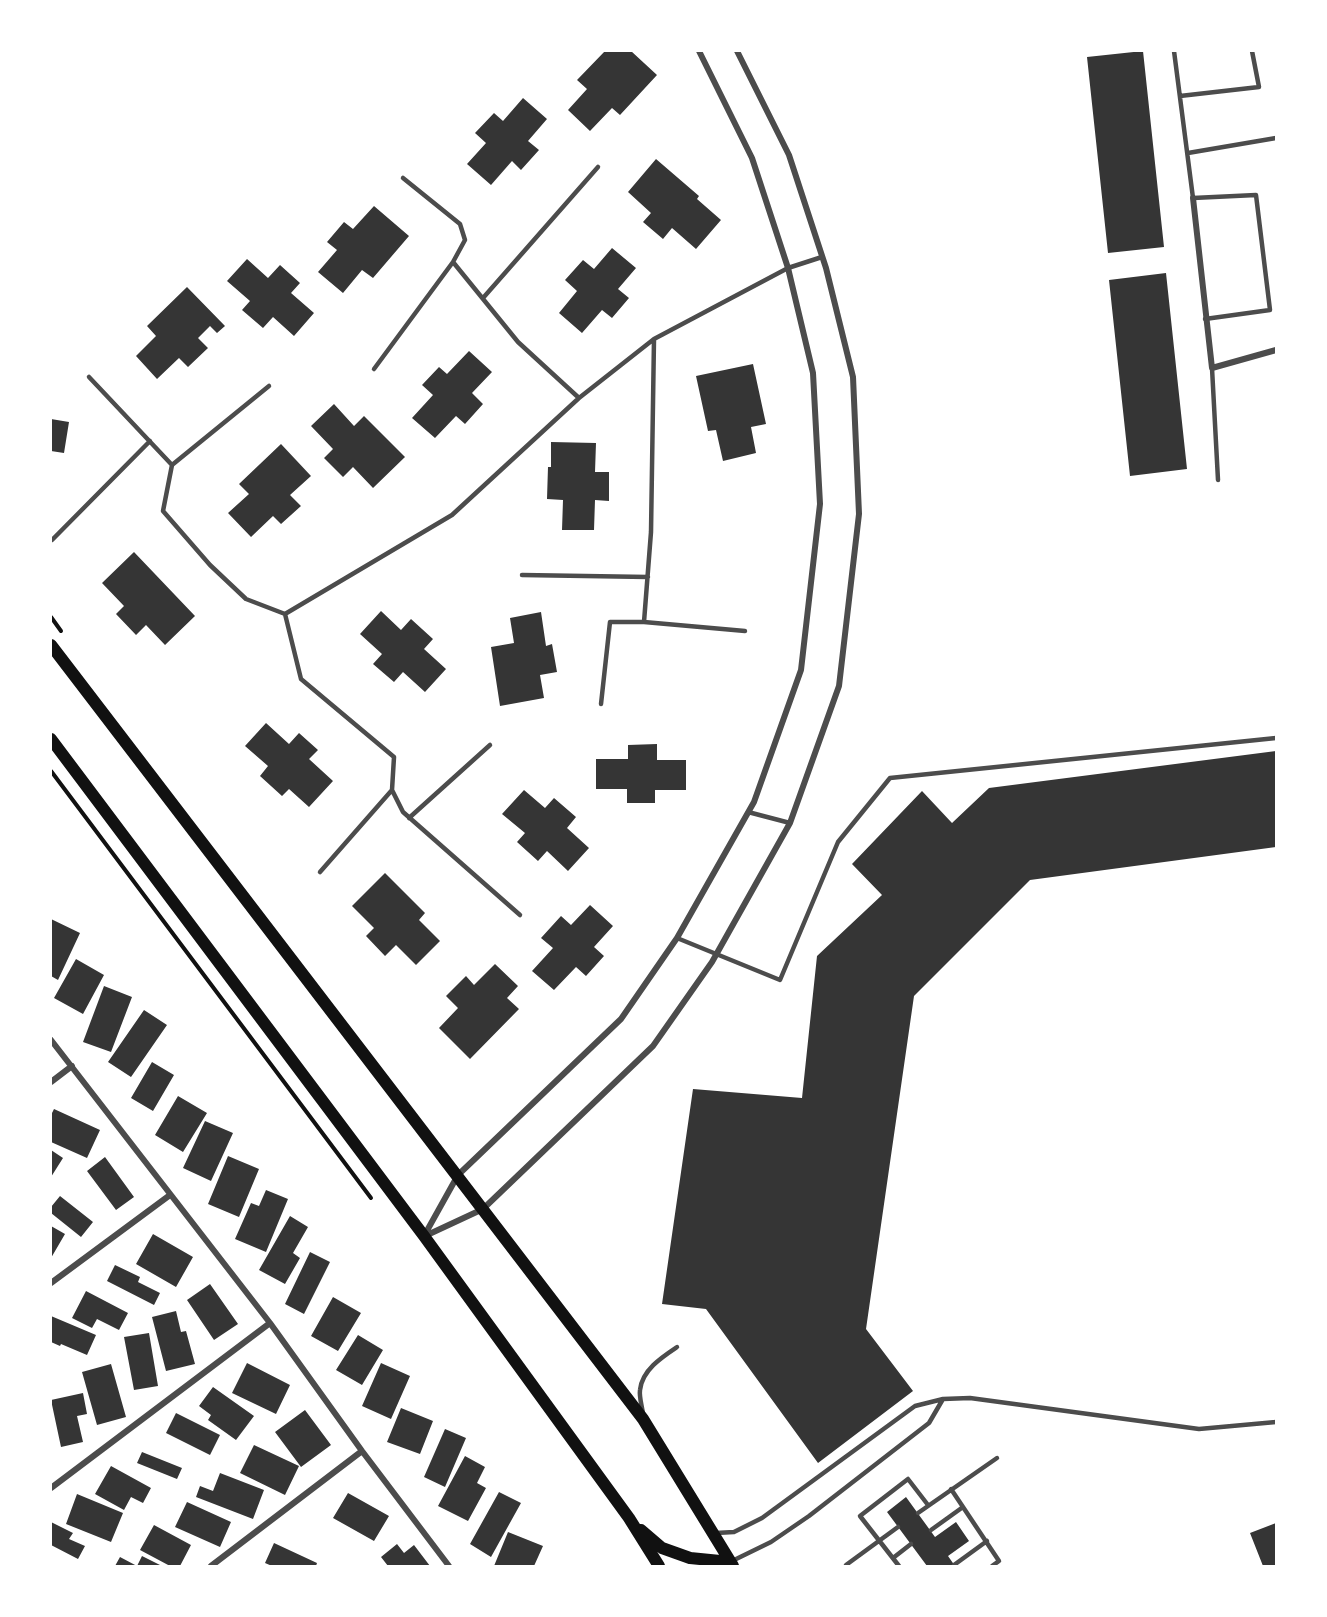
<!DOCTYPE html>
<style>
body{margin:0}
#map{position:relative;width:1327px;height:1617px;overflow:hidden;background:#fff;font-family:Cabin,sans-serif}
canvas{display:block}
.frame{position:absolute;inset:0;border:52px solid #fff;pointer-events:none}
</style>
<div id="map">
<canvas width="1327" height="1617"></canvas>
<div class="frame"></div>
</div>
<script>
const ctx = document.querySelector('canvas').getContext('2d');
ctx.lineJoin = 'round';
function fill(path, color) {
  ctx.fillStyle = color;
  ctx.fill(path, 'evenodd');
}
function strokePath(path, color, width, dash) {
  ctx.strokeStyle = color;
  ctx.lineWidth = width;
  ctx.lineCap = dash ? 'butt' : 'round';
  ctx.setLineDash(dash || []);
  ctx.stroke(path);
}
const building = new Path2D(`
 M605,51H631L657,75L620,115L612,108L590,131L568,110L587,89L577,80Z
 M1143,51L1164,247L1108,253L1087,57Z
 M523,98L547,119L528,141L539,150L521,170L512,161L491,185L467,164L486,143L475,133L494,113L503,121Z
 M656,159L699,196L697,199L721,220L696,249L672,228L663,239L643,222L651,213L628,192Z
 M374,206L409,236L373,278L362,270L343,293L318,272L337,250L327,242L344,222L353,229Z
 M612,248L636,268L618,289L629,298L612,318L602,310L582,333L559,313L577,291L565,280L583,260L594,269Z
 M247,259L268,278L280,265L300,283L291,293L314,313L294,336L273,317L263,328L242,310L250,301L227,281Z
 M1166,273L1187,469L1130,476L1109,280Z
 M187,287L225,326L217,333L210,326L198,338L208,348L188,367L179,358L157,379L136,356L156,336L147,326Z
 M469,351L492,372L472,393L483,404L465,424L456,416L435,438L412,418L433,395L422,385L439,367L447,374Z
 M753,364L766,424L751,427L756,453L723,461L716,430L708,431L696,376Z
 M334,404L354,426L364,416L405,457L373,488L353,467L343,477L324,458L333,449L311,426Z
 M51,419L69,422L64,453L51,451Z
 M551,442L596,443L595,472H609V501L595,500L594,530H562L563,500L547,499L548,467H551Z
 M281,444L311,476L290,495L301,506L281,524L273,516L251,537L228,513L249,494L239,484Z
 M134,552L195,616L165,645L146,625L136,635L116,614L124,606L102,583Z
 M381,611L401,630L411,619L433,639L424,649L446,669L425,692L403,672L394,682L373,664L382,654L360,634Z
 M541,612L546,646L552,644L557,672L540,675L544,698L500,706L491,647L514,643L510,618Z
 M266,723L289,744L299,733L318,750L309,759L333,781L309,807L289,789L282,796L260,776L268,766L245,746Z
 M657,744V760H686V790H655V803H627V789H596V759H628V745Z
 M1276,751V847L1030,880L914,996L866,1329L913,1391L818,1463L706,1309L662,1304L693,1089L802,1098L817,956L882,895L852,864L922,791L952,823L989,788Z
 M524,790L545,808L554,798L576,817L567,828L589,848L568,871L547,851L538,861L517,842L525,833L502,814Z
 M385,873L425,913L419,920L440,941L416,965L396,945L385,956L366,936L374,928L352,906Z
 M590,905L613,926L594,947L604,956L586,976L576,967L554,990L532,971L553,948L541,938L561,916L571,925Z
 M51,919L80,933L58,980L51,976Z
 M76,959L104,975L83,1014L54,998Z
 M495,964L518,986L507,998L519,1009L470,1059L439,1028L458,1008L446,996L466,976L474,985Z
 M104,986L132,997L111,1052L83,1042Z
 M144,1010L167,1025L131,1077L108,1062Z
 M152,1062L174,1075L153,1111L131,1098Z
 M178,1096L207,1113L183,1152L155,1135Z
 M54,1109L100,1130L87,1158L51,1142V1115Z
 M205,1121L233,1133L211,1181L183,1168Z
 M51,1150L63,1158L51,1177Z
 M228,1156L259,1169L239,1217L208,1204Z
 M105,1157L134,1197L116,1210L87,1171Z
 M266,1190L288,1199L266,1252L235,1239L251,1203L259,1206Z
 M60,1196L93,1222L81,1237L51,1213V1207Z
 M290,1216L308,1227L293,1253L300,1258L285,1284L259,1270Z
 M51,1226L65,1234L51,1258Z
 M153,1234L193,1257L176,1287L136,1264Z
 M310,1252L330,1262L304,1314L285,1304Z
 M115,1265L140,1277L138,1282L160,1293L154,1305L107,1281Z
 M210,1284L238,1324L214,1340L187,1300Z
 M86,1291L128,1313L119,1330L97,1319L92,1328L72,1318Z
 M333,1297L361,1313L338,1351L311,1336Z
 M176,1311L181,1332L186,1331L195,1364L166,1371L152,1317Z
 M51,1316L96,1335L87,1355L61,1344L60,1346L51,1342Z
 M149,1333L158,1386L134,1390L124,1337Z
 M358,1335L383,1350L362,1385L336,1370Z
 M247,1363L290,1385L276,1414L232,1393Z
 M381,1363L410,1376L391,1419L362,1406Z
 M111,1364L126,1417L97,1425L82,1372Z
 M213,1387L254,1416L236,1440L208,1420L211,1415L199,1406Z
 M83,1393L87,1414L77,1416L83,1442L61,1447L51,1400Z
 M401,1408L433,1421L420,1454L387,1442Z
 M305,1410L331,1445L301,1467L275,1432Z
 M176,1413L220,1435L210,1455L166,1433Z
 M445,1429L466,1438L445,1487L424,1477Z
 M254,1445L299,1466L285,1495L240,1473Z
 M142,1452L182,1468L177,1479L137,1463Z
 M465,1456L485,1467L477,1483L486,1488L468,1521L438,1506Z
 M111,1466L151,1488L143,1503L131,1497L124,1510L95,1494Z
 M220,1473L264,1490L253,1519L196,1497L200,1486L213,1491Z
 M499,1492L521,1503L491,1557L470,1544Z
 M348,1493L389,1516L374,1541L333,1518Z
 M77,1494L123,1513L111,1542L66,1524Z
 M906,1497L935,1537L956,1522L969,1541L948,1556L955,1566H927L887,1512Z
 M187,1502L231,1522L220,1547L175,1527Z
 M51,1522L73,1533L69,1539L85,1546L78,1559L51,1545Z
 M1276,1523V1566H1263L1250,1533Z
 M154,1525L191,1545L180,1566H170L140,1550Z
 M508,1532L543,1546L534,1566H494Z
 M274,1543L317,1563L316,1566H272L265,1563Z
 M397,1544L404,1553L414,1545L430,1566H388L381,1557Z
 M142,1556L162,1566H137Z
 M120,1557L137,1566H115Z`);
const path = new Path2D(`
 M51,617L61,631
 M51,771L371,1198`);
const service = new Path2D(`
 M1174,51L1193,198L1256,195L1270,310L1205,319
 M1180,96L1259,87L1252,51
 M1188,153L1276,138
 M403,178L460,224L465,240L453,262
 M483,298L598,167
 M654,339L651,532L644,622L745,631
 M1212,368L1218,480
 M374,369L453,262L518,342L579,398
 M89,377L172,465L163,511L210,565L246,599L285,614
 M172,465L269,386
 M52,540L150,441
 M522,575L648,577
 M285,614L452,515L579,398L654,339L788,268L822,257
 M285,614L301,679L394,757L392,790L403,812L520,915
 M601,704L610,622H644
 M748,812L790,823
 M409,818L490,745
 M320,872L392,790
 M677,938L780,980L838,842L890,778L1276,738
 M643,1414C642,1406 639,1397 640,1390C642,1370 662,1357 677,1347
 M951,1489L999,1561L992,1566
 M918,1513L997,1458
 M931,1530L963,1507
 M716,1533L734,1532L762,1518L915,1406L943,1399L970,1398L1199,1429L1276,1422
 M893,1558L911,1544
 M730,1562L771,1542L809,1516L929,1423L943,1399
 M846,1565L898,1527
 M954,1565L987,1541
 M899,1566L860,1516L908,1479L928,1505`);
const minor = new Path2D(`
 M1193,198L1212,368L1276,350
 M51,1040L270,1323L362,1451L449,1566
 M51,1082L72,1066
 M424,1236L458,1175L621,1019L677,938L754,802L801,670L820,504L813,373L788,268L752,158L699,51
 M425,1236L483,1209L653,1046L712,962L790,823L839,686L859,514L853,377L826,268L789,155L737,51
 M51,1283L170,1195
 M51,1488L270,1323
 M211,1566L362,1451`);
const secondary = new Path2D(`
 M51,645L643,1419L733,1566
 M51,739L424,1236L629,1518L659,1566
 M641,1530L662,1548L690,1558L730,1562`);
fill(building, '#353535');
strokePath(path, '#111', 4);
strokePath(service, '#4c4c4c', 4.5);
strokePath(minor, '#4c4c4c', 6);
strokePath(secondary, '#111', 12);
</script>
